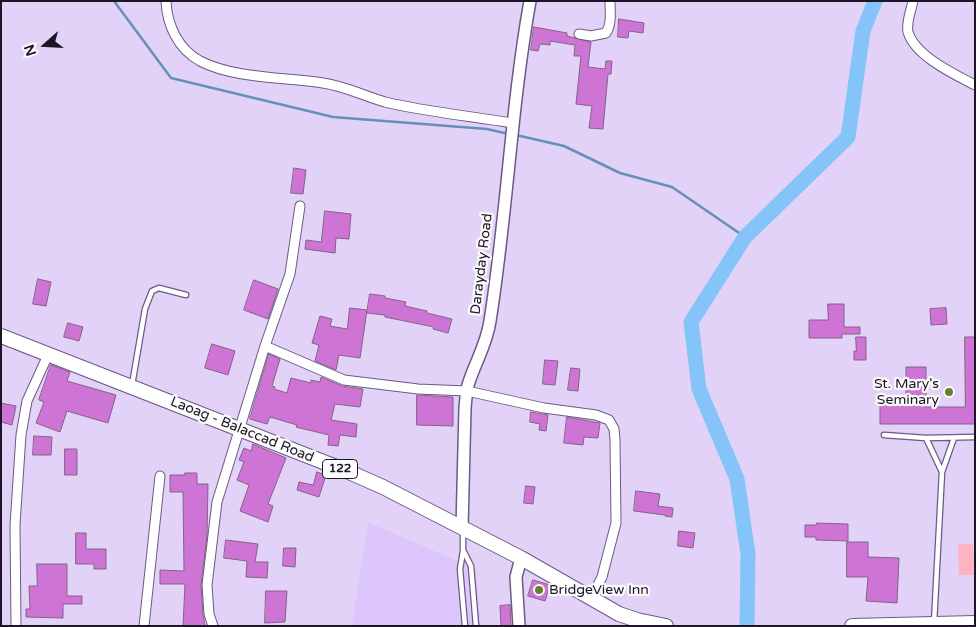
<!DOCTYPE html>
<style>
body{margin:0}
#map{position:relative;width:976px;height:627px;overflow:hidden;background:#e2d2f8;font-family:"Varela Round",sans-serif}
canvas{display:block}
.frame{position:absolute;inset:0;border:2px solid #1c1525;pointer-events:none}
.north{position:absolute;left:20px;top:20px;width:50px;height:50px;-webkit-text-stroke:4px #fbfbfb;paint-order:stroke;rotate:251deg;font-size:14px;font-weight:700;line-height:20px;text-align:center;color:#1c1525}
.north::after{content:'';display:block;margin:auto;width:18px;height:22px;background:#1c1525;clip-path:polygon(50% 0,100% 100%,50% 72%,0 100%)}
</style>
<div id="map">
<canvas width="976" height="627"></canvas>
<div class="frame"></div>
<div class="north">N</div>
</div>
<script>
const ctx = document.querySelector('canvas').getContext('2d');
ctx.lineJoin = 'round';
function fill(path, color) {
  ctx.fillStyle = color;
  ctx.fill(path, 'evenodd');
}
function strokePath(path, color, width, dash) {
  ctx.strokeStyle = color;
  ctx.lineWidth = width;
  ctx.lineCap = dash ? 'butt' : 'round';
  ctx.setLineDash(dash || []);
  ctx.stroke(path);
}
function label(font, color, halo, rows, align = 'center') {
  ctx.font = font + ' "Varela Round",sans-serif';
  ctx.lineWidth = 4.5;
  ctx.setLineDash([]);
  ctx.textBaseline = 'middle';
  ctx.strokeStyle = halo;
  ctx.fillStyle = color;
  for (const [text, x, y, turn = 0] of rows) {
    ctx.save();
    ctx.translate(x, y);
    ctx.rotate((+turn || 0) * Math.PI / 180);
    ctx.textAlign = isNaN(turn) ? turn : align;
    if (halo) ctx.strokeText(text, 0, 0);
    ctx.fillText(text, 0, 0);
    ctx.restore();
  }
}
const built = new Path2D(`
 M368,522L476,569L481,626H352Z`);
const green = new Path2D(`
 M958,544H973L974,575H959Z`);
const stream = new Path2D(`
 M114,1L171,78L333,117L487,129L509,134
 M516,135L564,146L620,173L672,187L745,237`);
const river = new Path2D(`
 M747,626L748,554L737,479L699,389L691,322L745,237L848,137L863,31L875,1`);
const building = new Path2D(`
 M619,19L644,23L643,33L629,31L628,38L618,37Z
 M534,27L567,33V36L591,42L588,67L605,69L606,61H612L611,74H608L603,129L589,128L592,106L576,104L581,56H574L575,45L550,41V45L540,44L538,51L531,50Z
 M294,168L306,170L303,194L291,193Z
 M325,211L351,214L349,239L336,238L335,253L305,249L306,240L321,242Z
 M38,279L51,282L46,306L33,304Z
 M254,280L278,289L268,319L244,310Z
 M370,294L385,296V298L406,302L405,306L427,311V313L452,319L448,333L433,329L434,327L385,317V315L367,313Z
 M828,304H844V327H860V334H842V338H809V320H828Z
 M350,308L367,310L360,358L339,355L336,370L315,361L319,345L312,343L320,316L332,319L330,326L347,329Z
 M946,308L947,324L931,325L930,309Z
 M68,323L83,327L79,341L64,337Z
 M856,337H866V360H854V351H856Z
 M965,337H975V424H880V403H906V367H926V407H965Z
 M212,344L235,351L228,375L205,368Z
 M269,354L280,359L272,386L275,387L274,389L287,393L291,378L311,383V380L320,382L321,377L342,386L363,389L360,407L335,404L331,420L357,424L356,437L340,435L338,446L328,445L329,435L296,427L297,425L270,417L267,424L250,419Z
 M545,360L558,361L555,385L543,384Z
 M51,365L70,372L67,381L116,395L108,423L67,411L60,432L36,423L44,402L39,400Z
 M571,368L580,369L578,391L568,390Z
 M417,395L453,397V426L417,425Z
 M1,403L16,406L12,425L1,422Z
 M531,412L548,415L546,431L539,430L540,424L530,422Z
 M567,417L600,423L598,438L584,437L583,445L564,443Z
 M34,436L52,437L51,455H33Z
 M253,444L286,458L268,504L273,506L268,522L240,511L249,485L237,480L244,462L239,460L244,448L251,451Z
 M65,449H77V475H65Z
 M317,472L326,475L319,497L297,490L299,482L313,485Z
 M185,473H197V484H208L207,536L201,585L203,614L205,626H183L185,584H160V570L184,571L183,492H170V475H185Z
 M526,486L535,487L533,504L524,503Z
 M636,491L660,494L658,506L673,508L672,517L665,516V515L634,511Z
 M817,523L848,524V541L816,540V537H805V525H816Z
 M679,531L695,533L693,548L678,546Z
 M76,533H86V549H106V569H94V564H76Z
 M226,540L258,544L255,562H268L267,578L246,577L247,561L224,558Z
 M847,542H868V557L899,558L897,603L866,601L868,577H847Z
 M284,548H296L295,567L283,566Z
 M37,564H67V596H82V604H63V618L26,617V609H30L29,586H37Z
 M533,580L550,585L545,601L528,596Z
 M266,591H287L285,622L265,623Z
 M510,605L511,626H501L500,606Z`);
const service = new Path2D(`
 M132,385L145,309L152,291L159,288L186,295
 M884,435L926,438L975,437
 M926,438L942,472
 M463,530V551L460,569L465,626
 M464,552L471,566L476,626
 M934,623L942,472L954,438`);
const minor = new Path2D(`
 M166,1C167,25 178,49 200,61C235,79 285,77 323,83C345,86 364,96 385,102C427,112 470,116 512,123
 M913,1C911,11 906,22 908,32C915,56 954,74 975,85
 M579,34L591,36L606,33C612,24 610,12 610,1
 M265,346L344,380L418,389L467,391L544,408L596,415L609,420L614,429L615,440L616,523L602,577L591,598
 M16,626L15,525L21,435L27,401L48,355
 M144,626L160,476
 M213,626L209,614L207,585L217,502L265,346L290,274L300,206`);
const tertiary = new Path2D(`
 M462,528L465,408C466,399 466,390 469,382C476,361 487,343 490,321C507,215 511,107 530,1
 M519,626L516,577L521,558`);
const primary = new Path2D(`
 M1,336L349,472L383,487L521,558L619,614L637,620L666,626
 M852,626L975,623`);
const markers = [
 [949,392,5,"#677f31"],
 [539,590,5,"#677f31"]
];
const shields = [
 [340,469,35]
];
const shieldNames = [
 ["122",340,469]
];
const streetNames = [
 ["Darayday Road",482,264,-83],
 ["Laoag - Balaccad Road",242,430,22]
];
const poiNames = [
 ["St. Mary's",939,384],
 ["Seminary",939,400],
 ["BridgeView Inn",549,590,"left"]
];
fill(built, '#ddc6fc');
fill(green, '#feb2c3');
strokePath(stream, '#6590b9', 2.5);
strokePath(river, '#84c4f8', 15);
fill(building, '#cd74d5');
strokePath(building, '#836286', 1);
strokePath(service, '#6b5a83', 7);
strokePath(minor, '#6b5a83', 11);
strokePath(tertiary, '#6b5a83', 14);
strokePath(primary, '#6b5a83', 16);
strokePath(service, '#fff', 4.5);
strokePath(minor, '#fff', 9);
strokePath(tertiary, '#fff', 11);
strokePath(primary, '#fff', 14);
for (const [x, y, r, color] of markers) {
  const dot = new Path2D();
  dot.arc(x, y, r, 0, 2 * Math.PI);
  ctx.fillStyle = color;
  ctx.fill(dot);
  strokePath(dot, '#fbfbfb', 2);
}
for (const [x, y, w] of shields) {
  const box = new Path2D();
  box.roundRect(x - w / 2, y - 9.5, w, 19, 4);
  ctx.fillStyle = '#fbfbfb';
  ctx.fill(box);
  strokePath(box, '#1c1525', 1);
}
label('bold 12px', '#1c1525', null, shieldNames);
label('14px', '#1c1525', '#fbfbfb', streetNames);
label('14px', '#1c1525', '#fbfbfb', poiNames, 'right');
</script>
